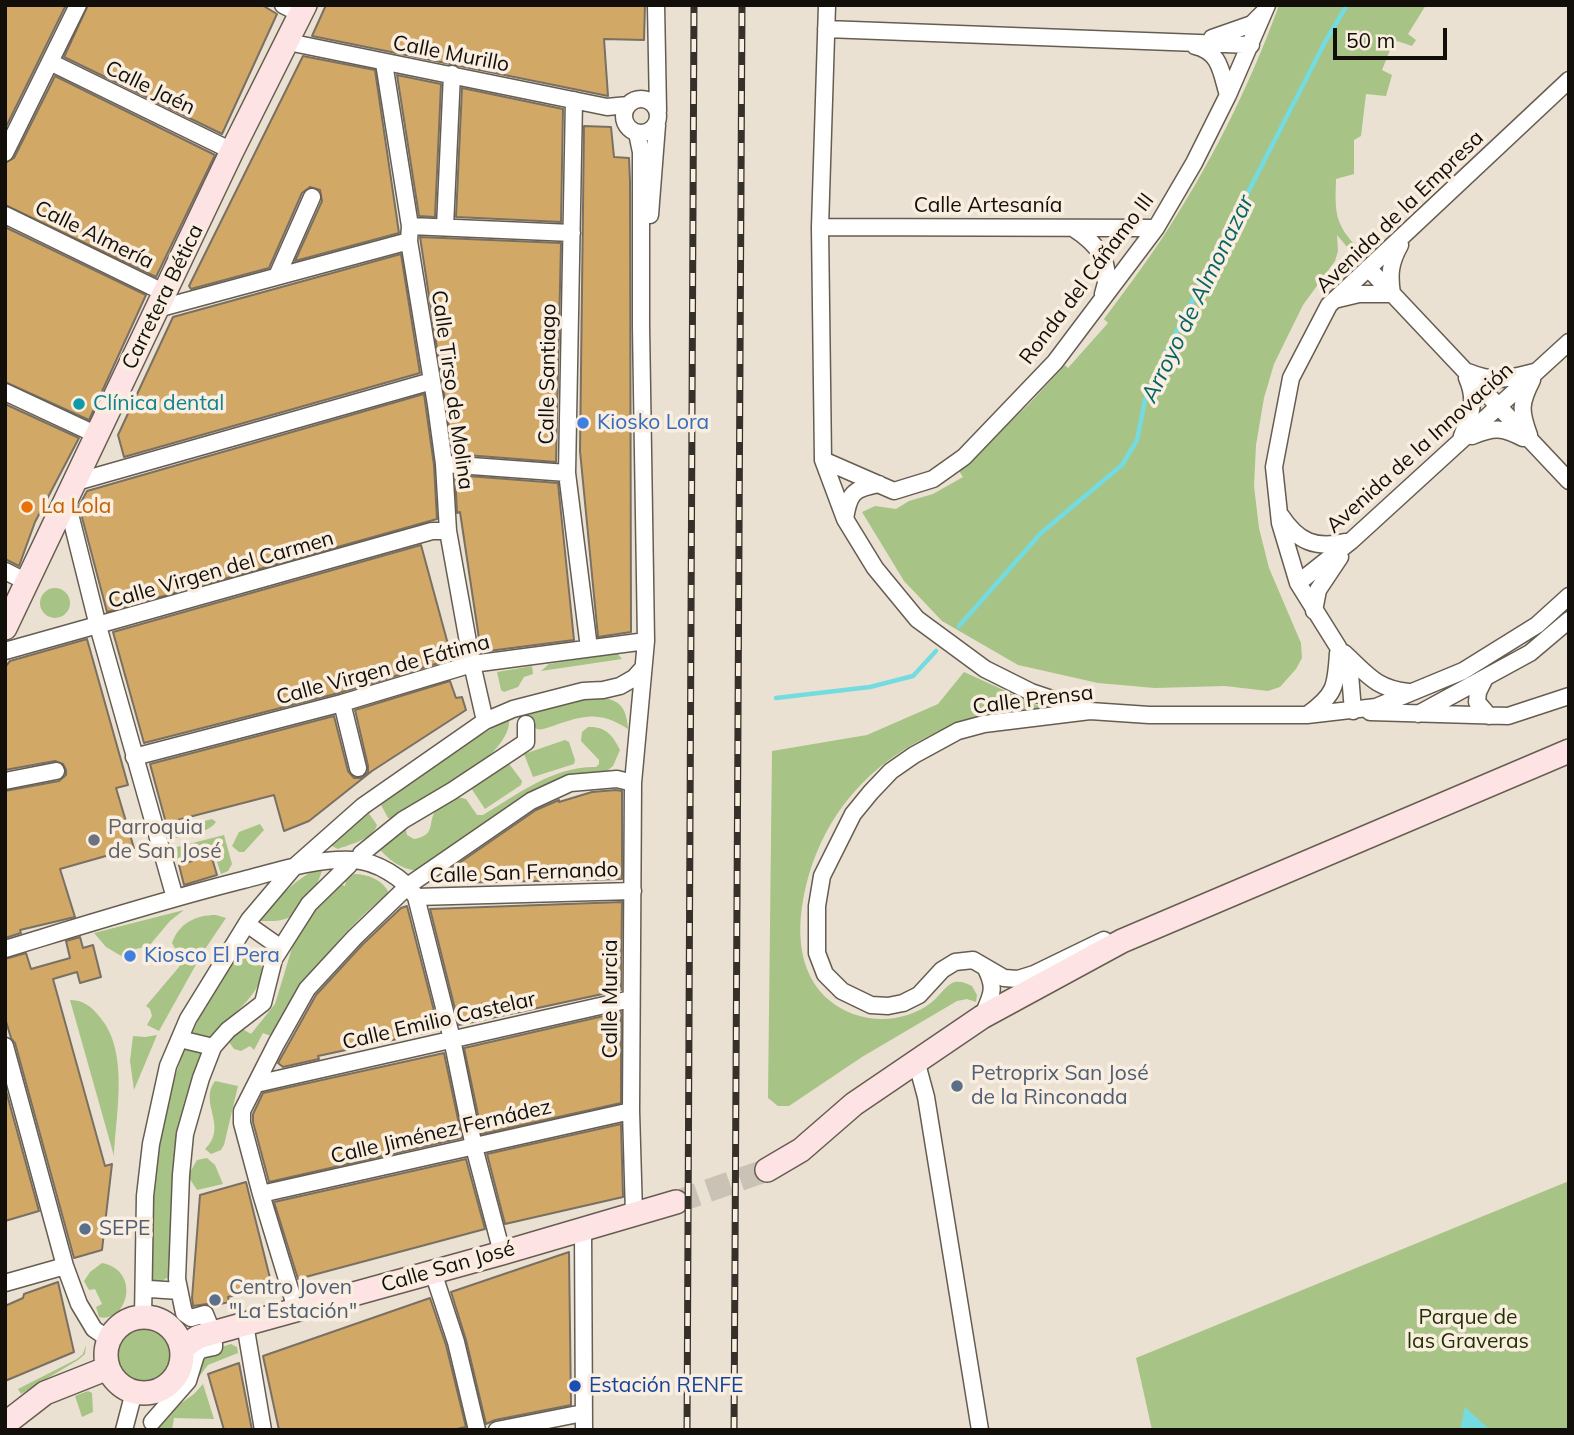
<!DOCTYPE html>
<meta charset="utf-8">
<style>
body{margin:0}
#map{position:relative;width:1574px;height:1435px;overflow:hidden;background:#ebe1d2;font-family:Mulish,sans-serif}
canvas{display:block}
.frame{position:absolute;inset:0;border:7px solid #120f0a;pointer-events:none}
.scale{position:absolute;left:1333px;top:28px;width:114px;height:32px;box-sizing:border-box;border:4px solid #120f0a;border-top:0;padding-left:9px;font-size:21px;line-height:24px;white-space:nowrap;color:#120f0a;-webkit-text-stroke:5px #f9eedf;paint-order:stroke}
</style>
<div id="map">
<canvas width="1574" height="1435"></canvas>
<div class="frame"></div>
<div class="scale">50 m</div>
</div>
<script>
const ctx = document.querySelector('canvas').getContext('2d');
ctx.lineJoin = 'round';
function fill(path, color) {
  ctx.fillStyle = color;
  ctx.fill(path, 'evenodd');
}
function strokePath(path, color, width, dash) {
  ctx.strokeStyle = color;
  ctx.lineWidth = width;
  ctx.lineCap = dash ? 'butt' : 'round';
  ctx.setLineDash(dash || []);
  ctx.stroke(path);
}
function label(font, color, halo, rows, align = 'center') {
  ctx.font = font + ' Mulish,sans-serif';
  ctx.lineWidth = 7;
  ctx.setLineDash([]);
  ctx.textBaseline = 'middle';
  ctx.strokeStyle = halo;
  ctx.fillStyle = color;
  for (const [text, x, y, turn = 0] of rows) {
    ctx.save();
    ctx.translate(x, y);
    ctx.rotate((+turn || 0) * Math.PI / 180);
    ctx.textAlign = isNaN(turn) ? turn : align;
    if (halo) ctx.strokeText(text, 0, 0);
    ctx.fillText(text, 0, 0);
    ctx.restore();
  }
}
const green = new Path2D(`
 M1279,5H1426L1408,34L1416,40L1412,46L1394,40L1382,70L1392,75L1386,96L1366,94L1361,136L1354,140V174L1336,179C1335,212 1334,224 1359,249L1372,247L1353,264V254L1337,235L1338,251L1335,261L1303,305L1274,364L1264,398L1256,445L1254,486L1259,528L1269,568L1301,643L1302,658L1296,669L1280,687L1268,691L1225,686L1155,688L1098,683L1018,665L942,621L904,581L862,512L875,506L896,509L909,501L933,494L963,477L959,471L1029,404L1065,365L1068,368L1108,323L1104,319C1123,293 1143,267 1161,240C1209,167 1249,88 1279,5Z
 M40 603a15 15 0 1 1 30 0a15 15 0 1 1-30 0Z
 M617,653L622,659L541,671L549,664Z
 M532,666L533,674L524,677L518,687L504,692L501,690L497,672Z
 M964,672L1043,708C923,714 821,783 802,907C797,940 802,978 829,1000C858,1025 903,1025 932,1002C939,996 944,988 952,983C958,980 966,983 972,986L977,995L976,1002L967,999L957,1001L862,1057L789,1106H778L768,1098L772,751L867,735L938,704Z
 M579,697C608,698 626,695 628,729C599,711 585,715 553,726C548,727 542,731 537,729C529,726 530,716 529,709Z
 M509,718C514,756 421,803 393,819L388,818L380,803L476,738Z
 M588,727C605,726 613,735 620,750L613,766L607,771L506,809L417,870C403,871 386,858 378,847L400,830H406L407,835L414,839C438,835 426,821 437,809C442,803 451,800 457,797L466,799L477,815H483C518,794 554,766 596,767L599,764V760L581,741L582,732Z
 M565,740L569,742L575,760L574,764L533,777L524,754Z
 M507,764L510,765L522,781L521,785L485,809L471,788Z
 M368,812L377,825C373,839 351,844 338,849L332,846V842Z
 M212,819L216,822C208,833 189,835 176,838L171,833L175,829Z
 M260,824L264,830L244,852H239L232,846L239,832Z
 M224,835L232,864L228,871L221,874L213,850L178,861L173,848Z
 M319,867H323C319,883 305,912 288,918C279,922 269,921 260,921C277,897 293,882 319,867Z
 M354,874C368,874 383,880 389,893C340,930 303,984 271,1036L263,1033L254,1050L250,1046L241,1051L234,1049L229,1042L230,1035L241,1028L251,1034L275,1004L296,935L308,915L339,884L345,886L346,880Z
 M184,910L170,921L149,946L127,951L123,957L106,947L94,933Z
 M216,915L226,918L203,952L159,1031L147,1025L152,1016L150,1009L146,1006L179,967V955L172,943C179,923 196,915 216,915Z
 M244,943C294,978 226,1014 211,1041L192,1033L209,998Z
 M70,1000C82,1000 91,1006 98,1015C130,1049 116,1112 114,1156Z
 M157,1035L134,1090L130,1061L133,1036L145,1037Z
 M185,1048L205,1054L174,1173L170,1276L159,1283L150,1284L155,1162L172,1085Z
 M215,1081L238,1086L224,1145L221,1150L211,1154L205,1149C229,1126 198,1103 215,1081Z
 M207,1158L215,1165L223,1184L197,1190L188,1176L197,1160Z
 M1569,1181V1430H1152L1136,1358Z
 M102,1263C142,1271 127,1324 99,1317L96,1307L102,1304L95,1289L89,1290L84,1281L90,1272Z
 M116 1356a27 27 0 1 1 54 0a27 27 0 1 1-54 0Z
 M231,1344L237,1347L238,1353L208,1365L191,1387L200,1354Z
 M86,1345L85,1354L78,1360L21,1394L18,1389L77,1359L83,1354Z
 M203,1384L214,1419L174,1418L172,1430H158L156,1421L194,1394Z
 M88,1391L92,1393L93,1412L82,1417L75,1396Z`);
const water = new Path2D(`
 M1465,1407L1490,1430H1460Z`);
const stream = new Path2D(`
 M959,626L1041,533L1122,465L1137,440L1145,400L1158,368L1325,42L1347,5
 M776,698L870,687L913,676L936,651`);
const building = new Path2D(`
 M5,5H66L5,129Z
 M88,5H262L277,14L222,134L64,57Z
 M326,5H645L644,40L604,39L608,96L312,36Z
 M303,56L375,70L399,233L295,261L322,201L320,190L310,187L302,193L269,268L191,289L189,286Z
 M397,75L441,84L435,217L419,216Z
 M55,76L215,155L156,277L5,205V163L14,158Z
 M462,88L563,109L561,222L456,217Z
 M584,126L611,127L614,157L629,158L630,181L631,632L598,637L580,451Z
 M5,227L146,295L89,420L5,382Z
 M420,237L561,243L556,462L453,454Z
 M401,254L420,373L124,457L118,435L173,317Z
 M424,394L434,465L437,519L107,612L79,506L87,491Z
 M5,404L79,438L35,522L19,566L5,559Z
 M455,475L558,483L574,640L481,652L460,512L457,513Z
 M421,545L452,659L339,693L144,743L113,632Z
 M87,639L128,785L116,788L134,848L60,869L75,917L20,930L21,933L5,938V791L59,781L66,775V770L63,764L55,761L5,770V667L10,661Z
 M450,681L456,698L462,697L466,710L372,771L309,821L284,831L274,795L166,823L150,764L334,716L348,771L354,778H361L368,772V766L355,710Z
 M616,790L622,791V879L449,883V870L536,810L559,800V802L592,792Z
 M211,855L217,875L184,885L179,865Z
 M622,902L621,990L459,1025L430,909Z
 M407,906L439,1030L318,1056L319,1059L283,1067L278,1063L316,995L363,944L401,908Z
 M80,937L83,948L93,945L101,977L80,983L77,972L53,979L105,1166L112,1164L102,1250L74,1258L15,1043L11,1038L5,1018V959L26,953L31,969L70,958L66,941Z
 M621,1012V1103L482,1134L464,1048Z
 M444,1053L462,1138L269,1182L253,1122V1114L263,1093Z
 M5,1087L39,1211L5,1221Z
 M621,1124L623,1197L505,1224L487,1154Z
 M466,1159L485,1229L298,1279L274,1202Z
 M246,1182L272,1286L228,1297L229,1302L212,1306L207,1304L193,1306L192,1298L200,1195Z
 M569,1252L571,1405L495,1420L486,1424L466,1340L451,1292Z
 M58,1282L74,1352L5,1381V1306L23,1298L24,1294Z
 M430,1298L446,1345L466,1427L452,1430H279L263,1356Z
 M239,1363L252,1430H224L208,1374Z`);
const secondaryTunnel = new Path2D(`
 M676,1202L767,1170`);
const street = new Path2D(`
 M283,5L301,14
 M656,5L658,111
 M827,5L820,227L823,460L894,491L933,479L964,457L1055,362L1156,228L1194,163L1228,95L1267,5
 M826,29L1251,45
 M1212,38L1252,24L1263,13
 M288,42L607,107L628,105
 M1195,46C1221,52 1221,73 1228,95
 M50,62L232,151
 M384,63L410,226L409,241L436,405L444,464L448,531L472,664L485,721
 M624 116a17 17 0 1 1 34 0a17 17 0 1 1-34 0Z
 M574,100L567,473L589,648
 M5,153L78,5
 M5,215L165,293
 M650,215L657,125
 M410,226L572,233
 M445,227L452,74
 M820,227L1156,228
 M1073,228C1098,244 1114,263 1103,294
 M1368,268L1569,481
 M277,276L312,197
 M1338,299L1359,294H1392C1389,274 1390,263 1400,245
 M157,309L409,241
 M1468,372C1495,383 1507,379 1534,372
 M5,392L97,435
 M1529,435C1520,411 1520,403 1532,380
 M1462,436C1471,414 1477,400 1467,378
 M1472,436C1494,427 1502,427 1523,438
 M823,460L845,519L875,568L917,619L985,669L1031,692L1085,710
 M444,464L567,473
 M76,482L432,381
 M67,502L98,626L175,898
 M1281,516C1298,542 1316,549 1345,542
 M845,519C849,493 853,489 879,484
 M5,571L27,582
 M1298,583L1351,541L1569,342
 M1314,611L1318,590L1340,557
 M5,651L432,531H448
 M1344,653C1367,674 1376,689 1409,692
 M1485,678L1478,692L1477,702L1489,716
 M342,703L358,768
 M1353,711L1350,674L1338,647L1298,583L1280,523L1274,467L1291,378L1329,305L1569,80
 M1370,712L1508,716L1569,696
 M1418,714L1530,653L1569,620
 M1307,715C1335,695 1336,687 1338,653
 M134,757L342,703L472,664L646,641
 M5,781L56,771
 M361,854L403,820L452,791L526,742V724
 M416,897L633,891
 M254,929L281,948
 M1104,940L1034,974L1018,979L1004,978L973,960L955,962L942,970L919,995L903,1003L888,1006L871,1005L842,991L825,974L817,953V906L822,876L853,814L871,792L891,771L914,755L958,731L984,724L1090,711L1149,715H1307L1376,707L1463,671L1537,625L1569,596
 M5,949C84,925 163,900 243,880C278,871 316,858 353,860C376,861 404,878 416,897L452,1039L474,1147L502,1253
 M982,1017C991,996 997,989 985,967
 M188,1041L213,1047L228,1030L263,1003L274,959L309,904L349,865
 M5,1046L65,1266L79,1304L94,1329L110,1340
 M916,1060L926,1097L980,1430
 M256,1084L631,999
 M261,1194L631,1111
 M634,1214L631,1111L633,783L646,641L641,326V152L637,133
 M583,1228L584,1430
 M433,1272L456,1342L477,1430
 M5,1283L65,1266
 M150,1289L179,1291
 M296,1309L261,1194L242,1123V1111L276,1044L307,989L355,937L409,885L531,801L570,783L617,779L633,783
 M143,1318L145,1196L151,1144L168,1066L188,1019L249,920L294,867L363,806L485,721L513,709L583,691L603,690L620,686L634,678L643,668
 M245,1324L263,1430
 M211,1329L205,1314L191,1318L184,1313L177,1279L181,1175L185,1134L201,1078L213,1047
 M152,1422L188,1381L196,1355L200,1350L214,1347V1344
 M124,1430L134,1392
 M497,1430L583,1413`);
const secondary = new Path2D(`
 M5,628L232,151L305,5
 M767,1170L801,1150L854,1104L982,1017L1122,941L1569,751
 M106 1355a38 38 0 1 1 76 0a38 38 0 1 1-76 0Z
 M182,1348L198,1337L502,1253L676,1202
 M5,1424L45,1393L108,1368`);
const rail = new Path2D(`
 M687,1430L694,5
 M734,1430L742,5`);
const markers = [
 [79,404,7,"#0f9aa8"],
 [583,423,7,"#3f7fe0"],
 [27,507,7,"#e8710a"],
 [94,840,7,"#6b7280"],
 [130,956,7,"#3f7fe0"],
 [957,1086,7,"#5c6f8a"],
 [85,1229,7,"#5c6f8a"],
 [215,1300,7,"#5c6f8a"],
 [575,1386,7,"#1a4fb4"]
];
const streetNames = [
 ["Calle Murillo",451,54,11],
 ["Calle Jaén",150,88,26],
 ["Calle Artesanía",988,206],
 ["Avenida de la Empresa",1400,212,-44],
 ["Calle Almería",94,235,26],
 ["Ronda del Cáñamo III",1087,279,-53],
 ["Carretera Bética",163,297,-64],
 ["Calle Santiago",548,374,-89],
 ["Calle Tirso de Molina",452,390,82],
 ["Avenida de la Innovación",1420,448,-42],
 ["Calle Virgen del Carmen",221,570,-16],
 ["Calle Virgen de Fátima",383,670,-15],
 ["Calle Prensa",1033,700,-7],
 ["Calle San Fernando",524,873,-2],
 ["Calle Murcia",611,999,-90],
 ["Calle Emilio Castelar",439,1021,-13],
 ["Calle Jiménez Fernádez",441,1132,-13],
 ["Calle San José",448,1267,-16]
];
const cultureNames = [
 ["Clínica dental",93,404]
];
const shopNames = [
 ["Kiosko Lora",597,423],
 ["Kiosco El Pera",144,956]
];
const foodNames = [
 ["La Lola",41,507]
];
const worshipNames = [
 ["Parroquia",108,828],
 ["de San José",108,852]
];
const serviceNames = [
 ["Petroprix San José",971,1074],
 ["de la Rinconada",971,1098],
 ["SEPE",99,1229],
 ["Centro Joven",229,1288],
 ["\"La Estación\"",229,1312]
];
const parkNames = [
 ["Parque de",1468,1318],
 ["las Graveras",1468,1342]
];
const transitNames = [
 ["Estación RENFE",589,1386]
];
const waterNames = [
 ["Arroyo de Almonazar",1198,299,-64]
];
fill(green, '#a7c385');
fill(water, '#74dce0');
strokePath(stream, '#74dce0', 4.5);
fill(building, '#d2a866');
strokePath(building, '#797063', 2);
strokePath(secondaryTunnel, '#cac2b4', 23, [23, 11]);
strokePath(street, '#665d51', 19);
strokePath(secondary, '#665d51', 26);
strokePath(street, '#fff', 16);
strokePath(secondary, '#fde3e4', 23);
strokePath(rail, '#35312a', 7);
strokePath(rail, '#f9eedf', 4.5, [13]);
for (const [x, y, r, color] of markers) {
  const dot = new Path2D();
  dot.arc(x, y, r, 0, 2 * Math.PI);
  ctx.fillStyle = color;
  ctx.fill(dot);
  strokePath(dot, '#f9eedf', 2.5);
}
label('21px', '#120f0a', '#f9eedf', streetNames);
label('21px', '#0d838f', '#f9eedf', cultureNames, 'left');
label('21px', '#366cbe', '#f9eedf', shopNames, 'left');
label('21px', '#c56008', '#f9eedf', foodNames, 'left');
label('21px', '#5b616d', '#f9eedf', worshipNames, 'left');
label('21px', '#4e5e75', '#f9eedf', serviceNames, 'left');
label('21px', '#1f3100', '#f9eedf', parkNames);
label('21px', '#164399', '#f9eedf', transitNames, 'left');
label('italic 23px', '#066467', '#f9eedf', waterNames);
</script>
